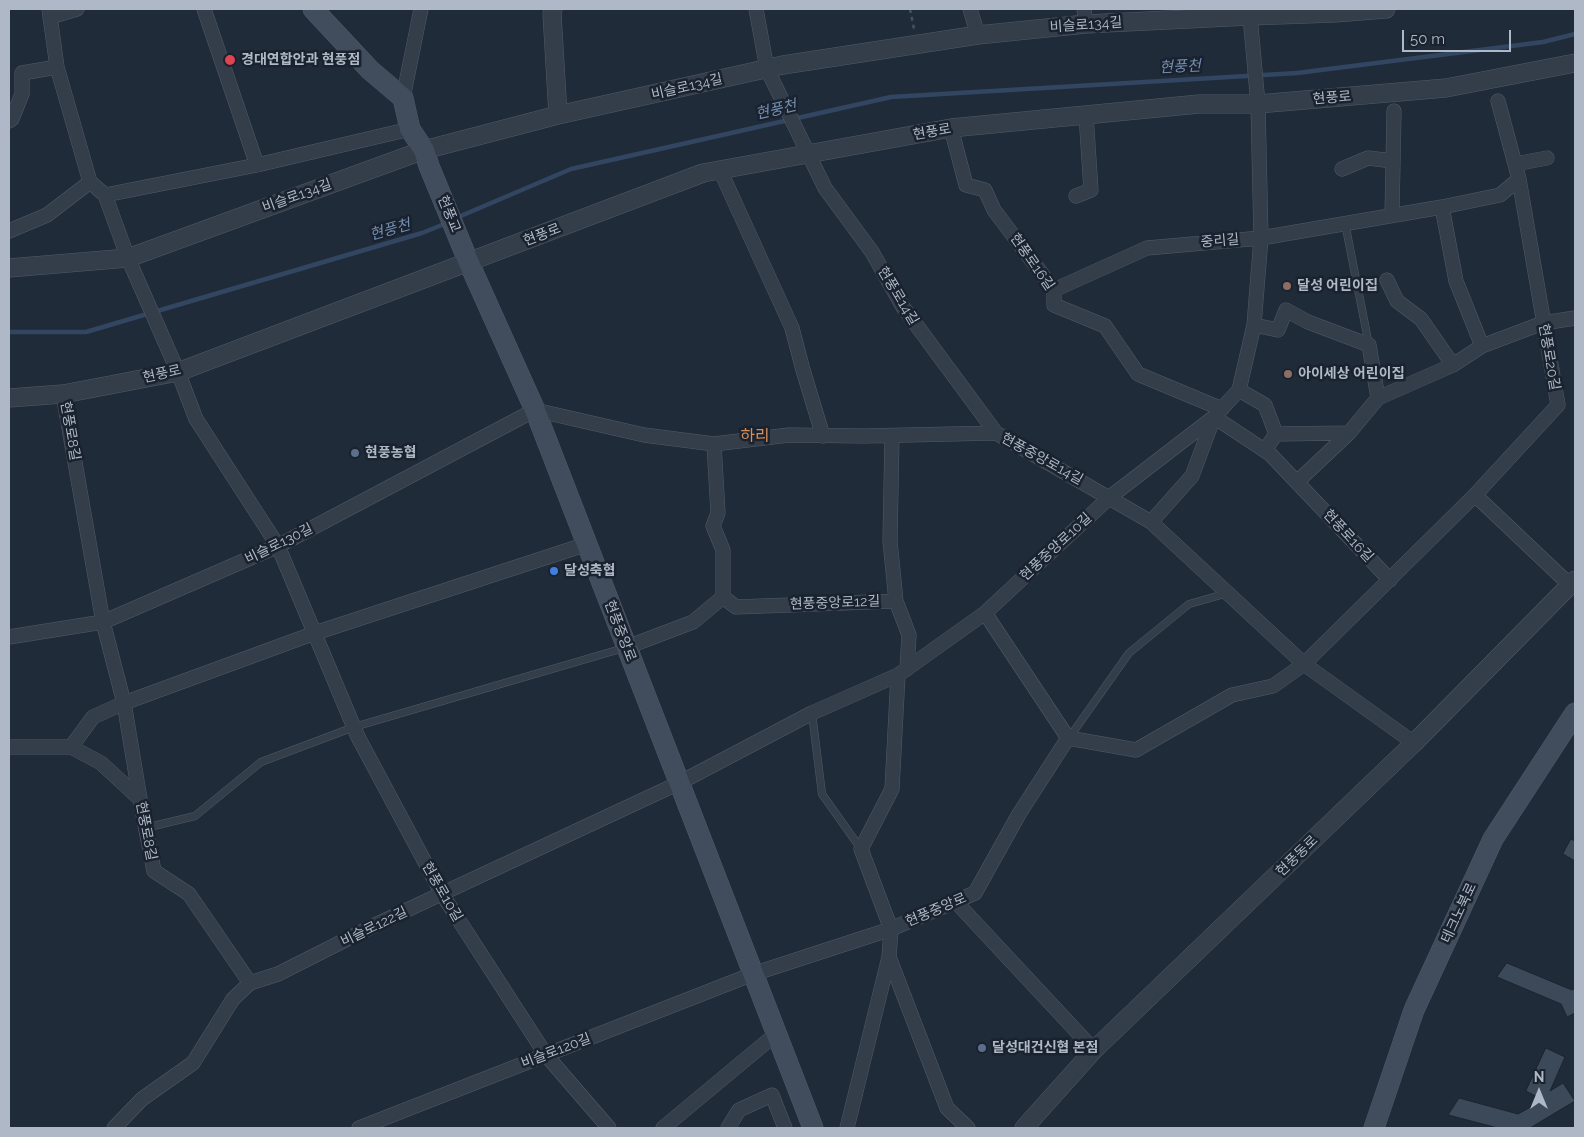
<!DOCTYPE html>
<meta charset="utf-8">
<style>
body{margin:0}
#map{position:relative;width:1584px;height:1137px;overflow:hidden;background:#202b3a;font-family:Raleway,sans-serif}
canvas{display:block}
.frame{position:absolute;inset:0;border:10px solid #aeb8c6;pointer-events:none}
.north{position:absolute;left:1514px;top:1067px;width:50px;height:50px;-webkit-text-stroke:4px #19222e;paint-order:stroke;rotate:0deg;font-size:14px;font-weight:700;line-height:20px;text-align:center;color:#aeb8c6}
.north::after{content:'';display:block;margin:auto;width:18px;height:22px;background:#aeb8c6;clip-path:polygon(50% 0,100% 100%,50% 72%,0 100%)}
.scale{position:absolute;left:1402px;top:30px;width:109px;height:22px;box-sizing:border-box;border:2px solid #aeb8c6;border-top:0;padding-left:6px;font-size:15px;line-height:18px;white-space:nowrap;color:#aeb8c6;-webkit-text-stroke:4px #19222e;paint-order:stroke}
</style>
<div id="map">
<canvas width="1584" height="1137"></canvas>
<div class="frame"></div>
<div class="north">N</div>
<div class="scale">50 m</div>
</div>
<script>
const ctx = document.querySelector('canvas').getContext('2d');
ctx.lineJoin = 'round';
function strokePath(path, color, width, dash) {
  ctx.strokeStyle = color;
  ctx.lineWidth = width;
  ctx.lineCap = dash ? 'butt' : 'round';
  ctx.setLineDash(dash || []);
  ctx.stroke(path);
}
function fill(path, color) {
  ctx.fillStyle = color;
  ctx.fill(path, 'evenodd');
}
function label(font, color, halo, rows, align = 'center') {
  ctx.font = font + ' Raleway,"Noto Sans KR",sans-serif';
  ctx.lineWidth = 5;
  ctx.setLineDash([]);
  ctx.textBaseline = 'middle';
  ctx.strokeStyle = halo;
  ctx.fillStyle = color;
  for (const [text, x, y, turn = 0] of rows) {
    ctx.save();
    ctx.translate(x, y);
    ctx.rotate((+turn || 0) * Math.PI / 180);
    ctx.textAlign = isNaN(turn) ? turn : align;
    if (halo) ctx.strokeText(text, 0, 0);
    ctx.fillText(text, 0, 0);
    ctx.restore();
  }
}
const stream = new Path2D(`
 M456,218L571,169L891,97L1297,73L1543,42L1575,34
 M9,332H86L422,233L447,223`);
const building = new Path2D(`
 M1571,839L1575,841V861L1563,854Z
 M1507,963L1572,990L1575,988V1013L1567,1017L1561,1004L1497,977Z
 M1546,1048L1565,1057L1550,1091L1563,1083L1575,1101L1530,1128H1498L1448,1115L1459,1098L1518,1114L1543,1100L1526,1091Z`);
const path = new Path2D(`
 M910,9L914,29`);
const service = new Path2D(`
 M1345,223L1369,345
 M812,713L822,794L861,849
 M1069,738L1129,653L1189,604L1228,593
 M145,828L195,816L261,762L354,727L624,648`);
const minor = new Path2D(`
 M49,9L57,67L90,182L105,195L128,258L178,372L196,419L278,546L358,737L442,894L546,1055L609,1128
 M204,9L257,165
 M756,9L767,69L825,188L872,252L903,307L996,433
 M970,9L978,35
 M1084,9L1086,24
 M50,17L77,9
 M403,98L421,9
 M9,121L12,119L22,94V73L57,67
 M951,128L966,185L985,190L994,210L1054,290V305L1105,326L1138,374L1222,409
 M1515,164L1547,158
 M1342,169L1368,158L1393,161
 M720,170L792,328L803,370L823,436
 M105,195L257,165L410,129
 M1076,196L1091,190L1086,115
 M1442,207L1456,281L1482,346
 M1392,215L1394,111
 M9,231L47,215L90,182
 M1387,280L1397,301L1421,319L1453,365
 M1054,290L1147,248L1261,238L1442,207L1500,195L1519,179
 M1254,325L1278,330L1286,310L1308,322L1369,345L1378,398
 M1239,390L1265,405L1276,434L1265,450
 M63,394L103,622L124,703L140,799L154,871L189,894L250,983
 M1276,434L1349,433
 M714,444L718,513L713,526L723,550V597
 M1297,482L1349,433L1378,398L1453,365L1482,346L1543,323L1575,318
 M1475,495L1570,585
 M1151,522L1192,476L1214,417L1270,454L1390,580
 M896,601L909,635L907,669
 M985,613L1068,738L1136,750L1232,695L1273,686L1304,664L1475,495L1558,405L1519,179L1498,101
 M9,637L103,622L278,546L535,410L644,435L714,444L789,435L864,436L996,433L1151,522L1304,664L1414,743
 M627,647L693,622L723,597L736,607L896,601L890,541L892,436
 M898,675L892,789L861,849L891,929L889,957L947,1108L968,1128
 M9,747H71L93,717L124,703L315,633L587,544
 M71,747L101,763L140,799
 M956,902L1094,1050
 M114,1128L142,1099L193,1063L233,999L250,983L278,974L379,923L679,783L812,713L898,675L985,613L1110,497L1214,417L1239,390L1254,325L1261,238L1258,104L1250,16
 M359,1128L753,974L891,929L975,893L1019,814L1068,738
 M663,1128L776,1034
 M728,1128L739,1110L772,1095L785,1128
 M847,1128L889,957`);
const tertiary = new Path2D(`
 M553,9L552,14L558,115
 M9,268L128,258L424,150L558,115L783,65L978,35L1086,24L1250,16L1335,13L1386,9
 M9,398L63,394L178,372L703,173L951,128L1199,104H1258L1446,88L1575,63
 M1024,1128L1094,1050L1414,743L1575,580`);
const secondary = new Path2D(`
 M313,9L370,70L403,98L410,129L424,150L429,166L469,263L535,410L813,1128
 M1374,1128L1414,1010L1493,839L1575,713`);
const markers = [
 [230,60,6,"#e0444e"],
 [1287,286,5,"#8d6e63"],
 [1288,374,5,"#8d6e63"],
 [355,453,5,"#5c6f8a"],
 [554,571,5,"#3f7fe0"],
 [982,1048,5,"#5c6f8a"]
];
const streetNames = [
 ["비슬로134길",1086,25,-4],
 ["비슬로134길",687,87,-13],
 ["현풍로",1332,98,-5],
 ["현풍로",932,132,-10],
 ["비슬로134길",297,196,-20],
 ["현풍교",449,214,68],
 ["현풍로",542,235,-21],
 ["중리길",1220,241,-5],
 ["현풍로16길",1032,262,55],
 ["현풍로14길",898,296,59],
 ["현풍로20길",1549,357,80],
 ["현풍로",162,374,-13],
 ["현풍로8길",70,431,80],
 ["현풍중앙로14길",1042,459,29],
 ["현풍로16길",1348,536,47],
 ["비슬로130길",279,544,-26],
 ["현풍중앙로10길",1056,547,-43],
 ["현풍중앙로12길",835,603,-2],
 ["현풍중앙로",620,631,69],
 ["현풍로8길",146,831,79],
 ["현풍동로",1297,856,-44],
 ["현풍로10길",442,892,60],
 ["현풍중앙로",936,910,-23],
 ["테크노북로",1459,913,-65],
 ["비슬로122길",374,927,-26],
 ["비슬로120길",556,1051,-21]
];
const poiNames = [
 ["경대연합안과 현풍점",241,60],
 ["달성 어린이집",1297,286],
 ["아이세상 어린이집",1298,374],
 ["현풍농협",365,453],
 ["달성축협",564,571],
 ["달성대건신협 본점",992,1048]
];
const waterNames = [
 ["현풍천",1180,67,-3],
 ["현풍천",776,110,-13],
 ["현풍천",390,230,-16]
];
const quarterNames = [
 ["하리",755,436]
];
strokePath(stream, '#324662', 4.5);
fill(building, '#3c4959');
strokePath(building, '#1b2430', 1);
strokePath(service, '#515b68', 8);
strokePath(minor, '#515b68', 15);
strokePath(tertiary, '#515b68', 19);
strokePath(secondary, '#515b68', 21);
strokePath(path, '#405558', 2.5, [4, 4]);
strokePath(service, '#343d4a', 7);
strokePath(minor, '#343d4a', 14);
strokePath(tertiary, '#343d4a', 18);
strokePath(secondary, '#414c5d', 20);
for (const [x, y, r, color] of markers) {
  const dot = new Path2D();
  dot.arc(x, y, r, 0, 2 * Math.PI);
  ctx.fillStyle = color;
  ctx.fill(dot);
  strokePath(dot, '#19222e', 2);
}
label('14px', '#aeb8c6', '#19222e', streetNames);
label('bold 14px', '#aeb8c6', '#19222e', poiNames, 'left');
label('italic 15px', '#748eb0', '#19222e', waterNames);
label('16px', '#d88f58', '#19222e', quarterNames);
</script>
